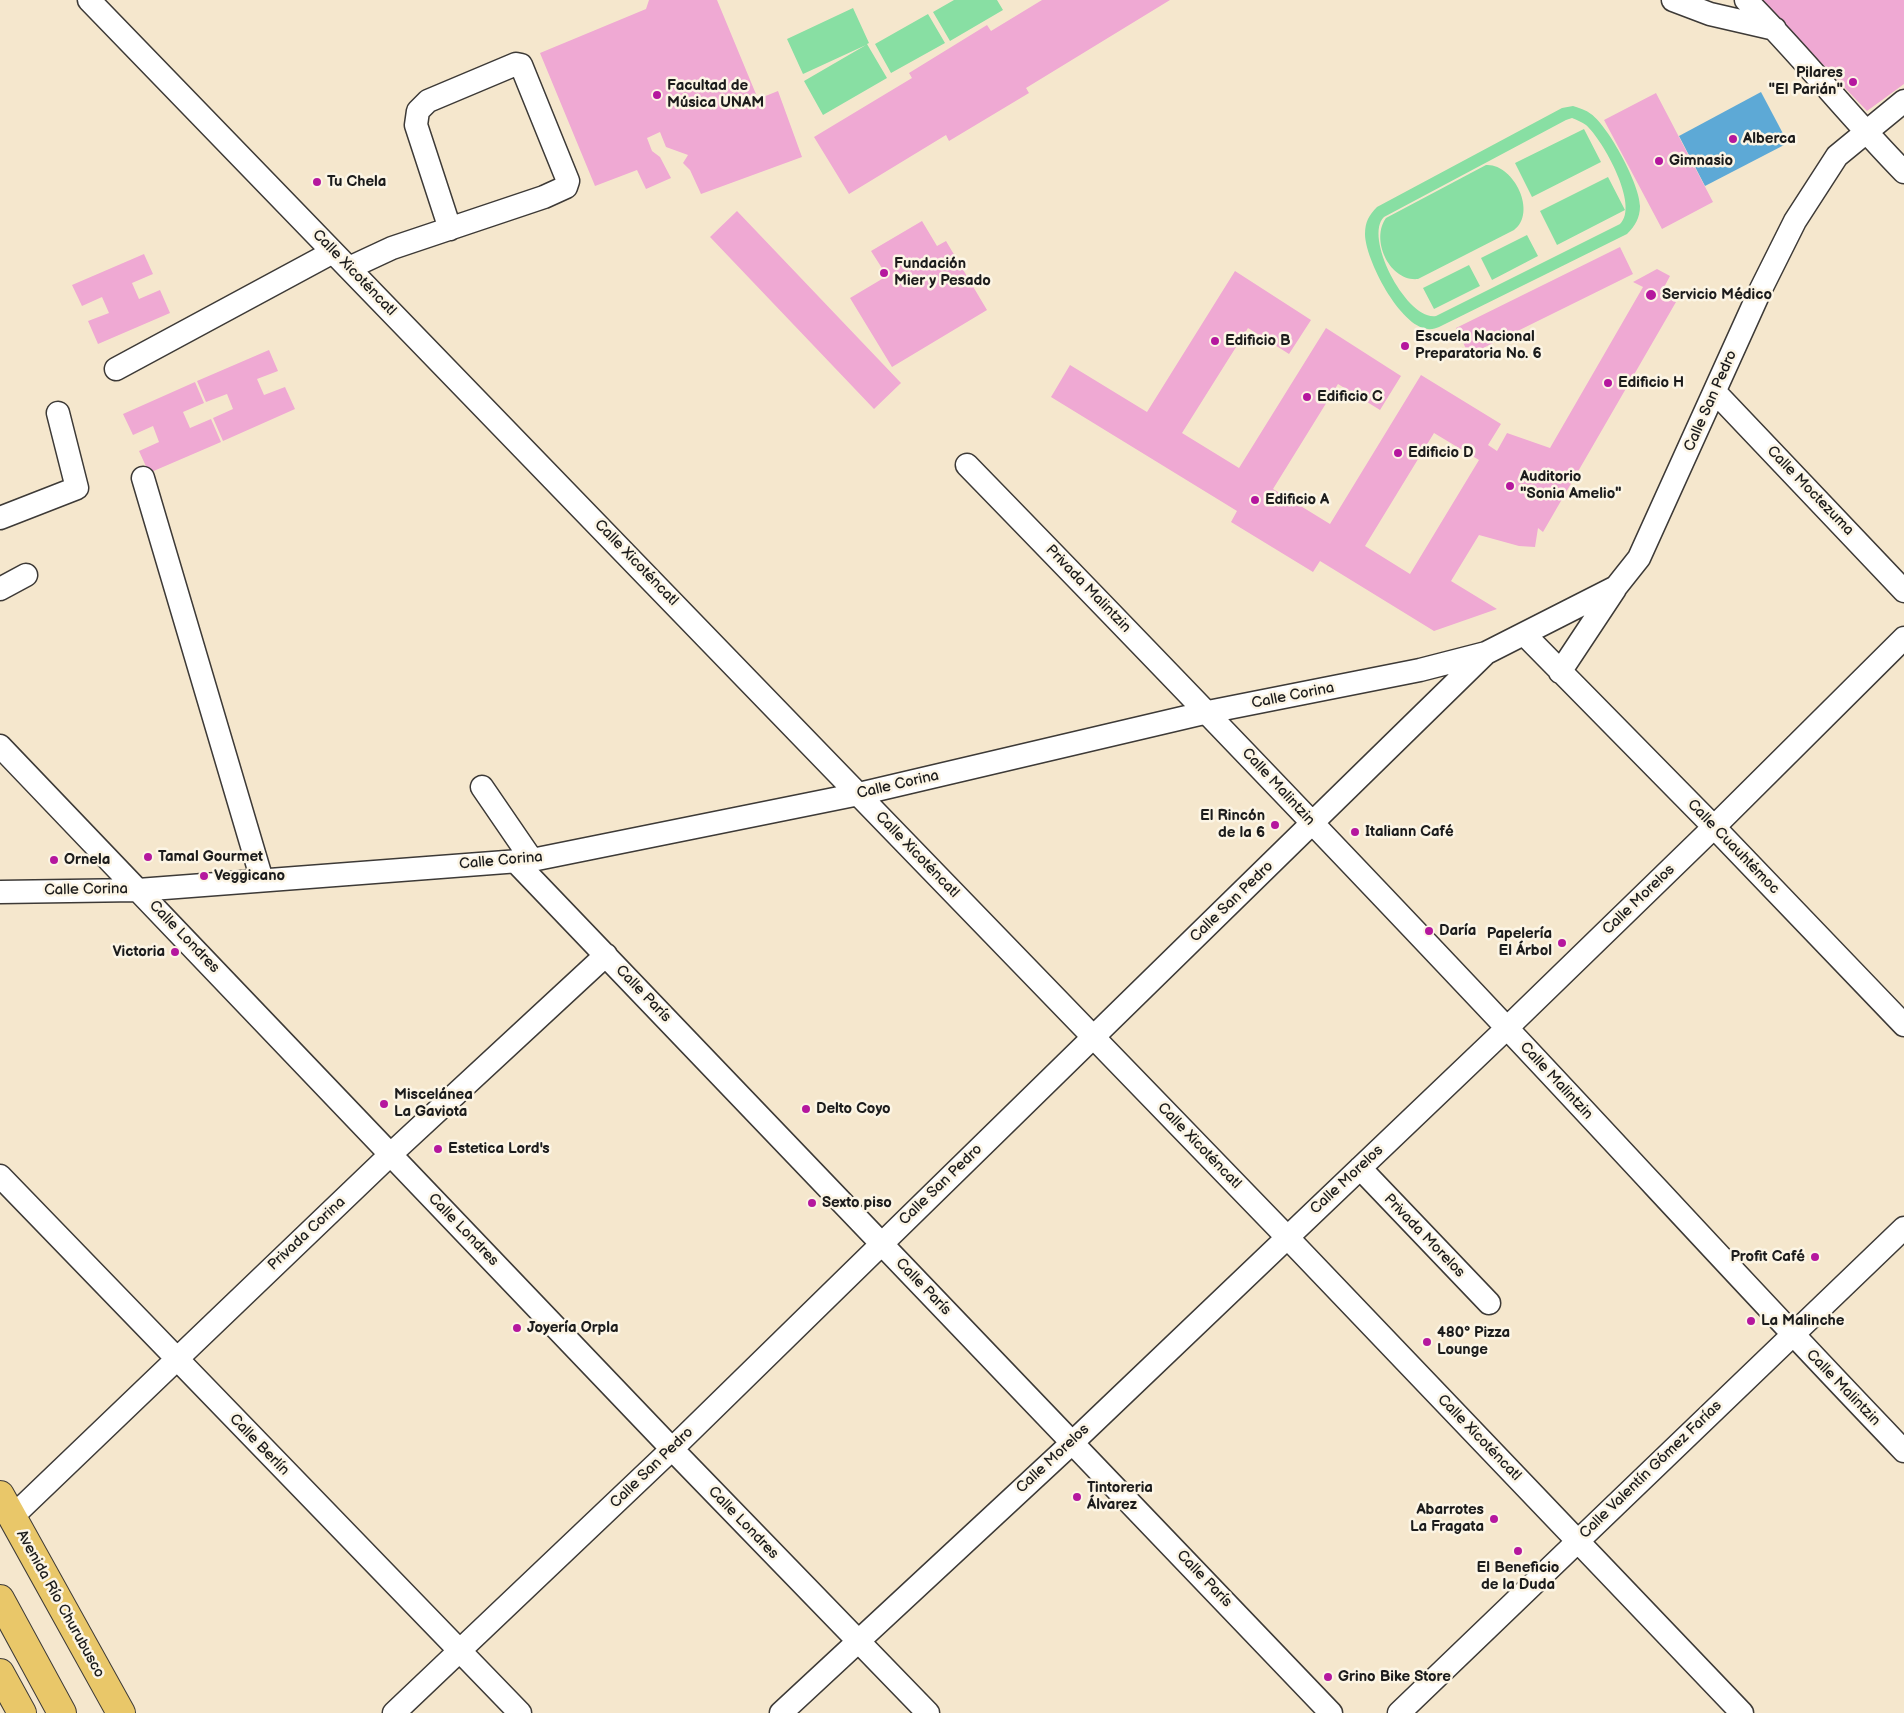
<!DOCTYPE html>
<meta charset="utf-8">
<style>
body{margin:0}
canvas{display:block;background:#f5e7cd}
</style>
<canvas width="1904" height="1713"></canvas>
<script>
const ctx = document.querySelector('canvas').getContext('2d');
ctx.lineJoin = 'round';
function fill(path, color) {
  ctx.fillStyle = color;
  ctx.fill(path, 'evenodd');
}
function strokePath(path, color, width, dash) {
  ctx.strokeStyle = color;
  ctx.lineWidth = width;
  ctx.lineCap = dash ? 'butt' : 'round';
  ctx.setLineDash(dash || []);
  ctx.stroke(path);
}
function label(font, color, halo, rows, align = 'center') {
  ctx.font = font + ' "Balsamiq Sans",sans-serif';
  ctx.lineWidth = 5;
  ctx.setLineDash([]);
  ctx.textBaseline = 'middle';
  ctx.strokeStyle = halo;
  ctx.fillStyle = color;
  for (const [text, x, y, turn = 0] of rows) {
    ctx.save();
    ctx.translate(x, y);
    ctx.rotate((+turn || 0) * Math.PI / 180);
    ctx.textAlign = isNaN(turn) ? turn : align;
    if (halo) ctx.strokeText(text, 0, 0);
    ctx.fillText(text, 0, 0);
    ctx.restore();
  }
}
const green = new Path2D(`
 M954,0H997L1003,10L950,41L933,12Z
 M853,8L869,43L867,44L887,78L823,115L804,81L866,45L803,74L787,39Z
 M928,14L945,43L891,73L875,44Z
 M1573,106C1579,108 1586,110 1591,114C1609,127 1640,185 1640,206C1640,218 1635,226 1627,234L1439,327C1436,328 1431,330 1428,329C1400,327 1365,259 1365,234C1365,222 1369,215 1377,207L1562,108ZM1572,118C1577,120 1582,122 1586,125C1603,140 1640,206 1620,224L1436,316C1407,321 1363,237 1384,217L1566,120Z
 M1584,129L1601,162L1532,197L1515,163Z
 M1486,165C1513,163 1538,212 1514,230L1418,279C1390,282 1370,240 1386,218Z
 M1608,177L1625,210L1557,245L1540,211Z
 M1527,235L1538,256L1492,280L1481,258Z
 M1469,265L1480,286L1434,309L1423,288Z`);
const water = new Path2D(`
 M1761,92L1788,143L1705,186L1679,136Z`);
const building = new Path2D(`
 M649,0H717L758,99L778,91L802,157L701,194L690,170L683,163L688,155L666,147L660,132L647,138L652,151L660,157L671,178L646,189L637,170L595,186L540,53L646,9Z
 M1042,0H1170L1026,88L1029,93L949,141L946,135L849,194L814,137L912,78L909,73L987,25L991,31Z
 M1761,0H1904V84L1867,111Z
 M1656,93L1713,202L1662,229L1604,120Z
 M737,211L901,383L874,409L710,237Z
 M922,221L937,246L946,241L987,310L892,367L850,298L887,276L871,251Z
 M1620,247L1633,274L1469,355L1456,328Z
 M144,254L153,274L132,283L139,299L160,290L170,313L98,344L88,321L109,313L102,297L82,306L72,285Z
 M1657,269L1670,276L1661,293L1676,302L1543,532L1538,528L1535,547L1519,546L1479,535L1451,581L1497,609L1434,631L1320,561L1313,572L1231,522L1237,511L1051,397L1070,365L1147,412L1235,271L1311,320L1289,354L1248,328L1182,433L1239,468L1326,328L1401,376L1380,410L1338,384L1273,489L1330,524L1421,375L1501,424L1488,445L1497,451L1507,433L1550,448L1643,287L1633,282ZM1434,433L1479,460L1410,574L1365,546Z
 M269,350L278,371L257,379L264,395L285,387L295,409L223,441L213,418L233,409L227,394L206,402L197,381Z
 M195,382L204,403L183,412L190,428L211,419L221,442L149,473L139,451L159,442L153,426L133,435L123,414Z`);
const minor = new Path2D(`
 M89,0L1287,1237L1742,1713
 M1673,0L1710,14L1775,29
 M1746,0C1801,55 1850,117 1904,172
 M349,268L392,248L544,197L566,187L568,181L521,65L516,64L428,101L418,111L416,125L450,229
 M116,369L333,252
 M1715,392L1904,591
 M967,465C1148,651 1328,838 1506,1027C1639,1168 1769,1311 1904,1451
 M143,478L262,880
 M0,518L77,488L58,413
 M0,589L26,575
 M1524,634L1714,827L1904,1025
 M1560,672L1615,589
 M0,746L672,1449L928,1713
 M482,787L532,860
 M515,861L1331,1713
 M0,892L138,890L532,860L859,794L1208,712L1420,670L1486,653L1616,587L1639,558L1759,293L1795,221L1837,156L1904,101
 M1360,1168L1489,1303
 M0,1176L520,1713
 M12,1517L391,1154L606,955
 M394,1713L672,1449L1484,655
 M781,1713L1073,1442L1507,1028L1714,827L1904,638
 M1399,1713L1904,1228`);
const major = new Path2D(`
 M0,1495L121,1713`);
const highway = new Path2D(`
 M0,1599L62,1713
 M0,1673L22,1713`);
const markers = [
 [1853,82,5,"#b5179e"],
 [657,95,5,"#b5179e"],
 [1733,139,5,"#b5179e"],
 [1659,161,5,"#b5179e"],
 [317,182,5,"#b5179e"],
 [884,273,5,"#b5179e"],
 [1651,295,6,"#b5179e"],
 [1215,341,5,"#b5179e"],
 [1405,346,5,"#b5179e"],
 [1608,383,5,"#b5179e"],
 [1307,397,5,"#b5179e"],
 [1398,453,5,"#b5179e"],
 [1510,486,5,"#b5179e"],
 [1255,500,5,"#b5179e"],
 [1275,825,5,"#b5179e"],
 [1355,832,5,"#b5179e"],
 [148,857,5,"#b5179e"],
 [54,860,5,"#b5179e"],
 [204,876,5,"#b5179e"],
 [1429,931,5,"#b5179e"],
 [1562,943,5,"#b5179e"],
 [175,952,5,"#b5179e"],
 [384,1104,5,"#b5179e"],
 [806,1109,5,"#b5179e"],
 [438,1149,5,"#b5179e"],
 [812,1203,5,"#b5179e"],
 [1815,1257,5,"#b5179e"],
 [1751,1321,5,"#b5179e"],
 [517,1328,5,"#b5179e"],
 [1427,1342,5,"#b5179e"],
 [1077,1497,5,"#b5179e"],
 [1494,1519,5,"#b5179e"],
 [1518,1551,5,"#b5179e"],
 [1328,1677,5,"#b5179e"]
];
const poiNames = [
 ["Pilares",1843,73,"right"],
 ["\"El Parián\"",1843,90,"right"],
 ["Facultad de",667,86],
 ["Música UNAM",667,103],
 ["Alberca",1743,139],
 ["Gimnasio",1669,161],
 ["Tu Chela",327,182],
 ["Fundación",894,264],
 ["Mier y Pesado",894,281],
 ["Servicio Médico",1662,295],
 ["Escuela Nacional",1415,337],
 ["Preparatoria No. 6",1415,354],
 ["Edificio B",1225,341],
 ["Edificio H",1618,383],
 ["Edificio C",1317,397],
 ["Edificio D",1408,453],
 ["Auditorio",1520,477],
 ["\"Sonia Amelio\"",1520,494],
 ["Edificio A",1265,500],
 ["El Rincón",1265,816,"right"],
 ["de la 6",1265,833,"right"],
 ["Italiann Café",1365,832],
 ["Tamal Gourmet",158,857],
 ["Ornela",64,860],
 ["Veggicano",214,876],
 ["Daría",1439,931],
 ["Papelería",1552,934,"right"],
 ["El Árbol",1552,951,"right"],
 ["Victoria",165,952,"right"],
 ["Miscelánea",394,1095],
 ["La Gaviota",394,1112],
 ["Delto Coyo",816,1109],
 ["Estetica Lord's",448,1149],
 ["Sexto piso",822,1203],
 ["Profit Café",1805,1257,"right"],
 ["La Malinche",1761,1321],
 ["Joyería Orpla",527,1328],
 ["480º Pizza",1437,1333],
 ["Lounge",1437,1350],
 ["Tintoreria",1087,1488],
 ["Álvarez",1087,1505],
 ["Abarrotes",1484,1510,"right"],
 ["La Fragata",1484,1527,"right"],
 ["El Beneficio",1518,1568,"center"],
 ["de la Duda",1518,1585,"center"],
 ["Grino Bike Store",1338,1677]
];
const streetNames = [
 ["Calle Xicoténcatl",354,273,46],
 ["Calle San Pedro",1711,401,-66],
 ["Calle Moctezuma",1810,491,46],
 ["Calle Xicoténcatl",636,563,46],
 ["Privada Malintzin",1088,589,46],
 ["Calle Corina",1293,696,-11],
 ["Calle Corina",898,785,-13],
 ["Calle Malintzin",1278,787,47],
 ["Calle Cuauhtémoc",1733,847,46],
 ["Calle Xicoténcatl",917,855,46],
 ["Calle Corina",501,861,-5],
 ["Calle Corina",86,890,-1],
 ["Calle Morelos",1639,900,-44],
 ["Calle San Pedro",1232,902,-44],
 ["Calle Londres",184,937,46],
 ["Calle París",643,994,46],
 ["Calle Malintzin",1556,1081,47],
 ["Calle Xicoténcatl",1199,1146,46],
 ["Calle Morelos",1347,1180,-43],
 ["Calle San Pedro",941,1185,-44],
 ["Calle Londres",463,1230,46],
 ["Privada Corina",307,1234,-43],
 ["Privada Morelos",1424,1236,46],
 ["Calle París",923,1287,46],
 ["Calle Malintzin",1843,1388,46],
 ["Calle Xicoténcatl",1479,1438,46],
 ["Calle Berlín",259,1445,46],
 ["Calle Morelos",1053,1459,-43],
 ["Calle San Pedro",652,1468,-44],
 ["Calle Valentín Gómez Farías",1651,1470,-44],
 ["Calle Londres",743,1523,46],
 ["Calle París",1204,1579,46],
 ["Avenida Río Churubusco",60,1604,61]
];
fill(green, '#88dfa3');
fill(water, '#5da9d6');
fill(building, '#efa9d3');
strokePath(minor, '#3d3a37', 25);
strokePath(major, '#3d3a37', 30);
strokePath(highway, '#3d3a37', 30);
strokePath(minor, '#fff', 22);
strokePath(major, '#e9c769', 28);
strokePath(highway, '#e9c769', 28);
for (const [x, y, r, color] of markers) {
  const dot = new Path2D();
  dot.arc(x, y, r, 0, 2 * Math.PI);
  ctx.fillStyle = color;
  ctx.fill(dot);
  strokePath(dot, '#fcf5e5', 2);
}
label('bold 15px', '#1c1c1c', '#fcf5e5', poiNames, 'left');
label('15px', '#1c1c1c', '#fcf5e5', streetNames);
</script>
